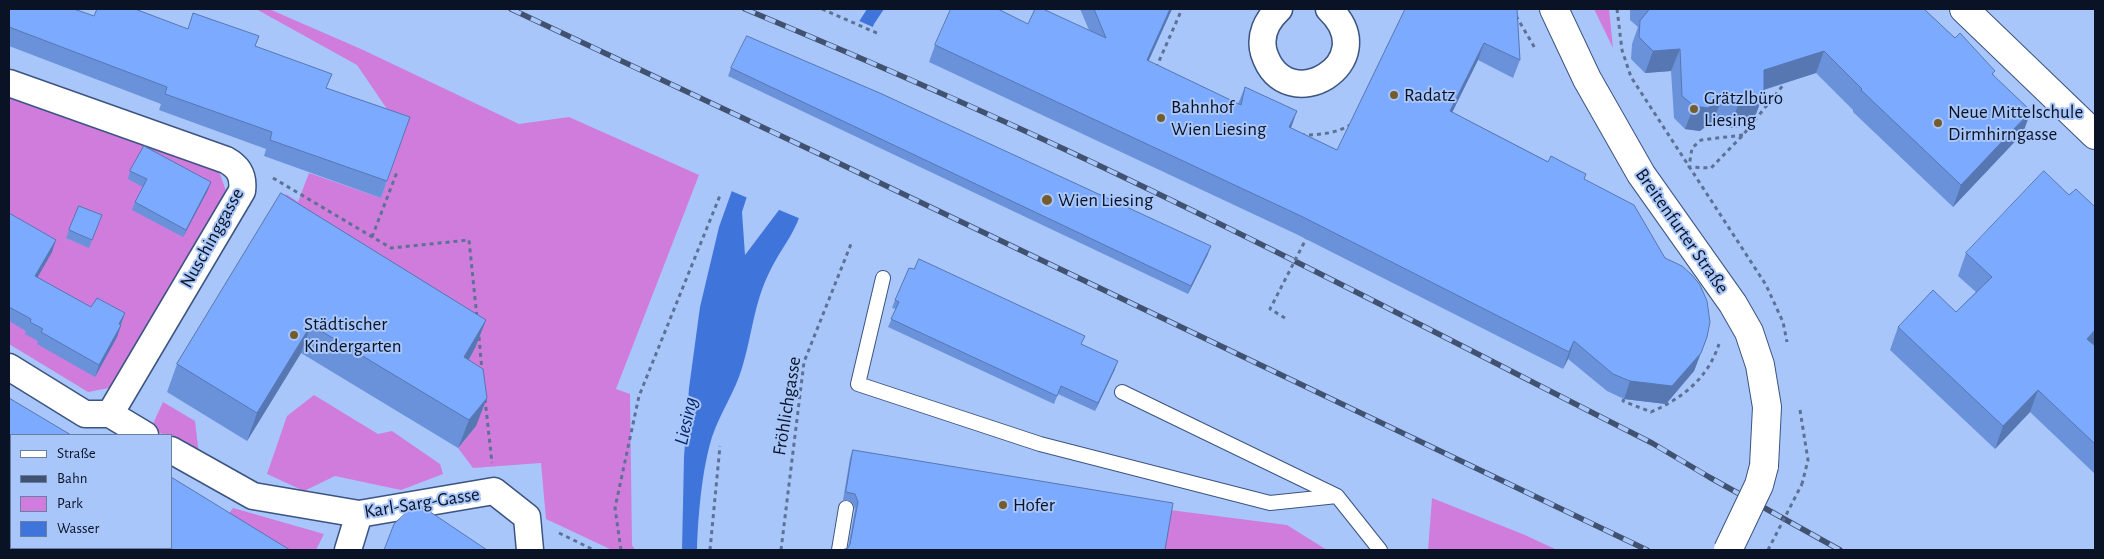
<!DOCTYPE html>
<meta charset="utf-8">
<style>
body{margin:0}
#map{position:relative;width:2104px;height:559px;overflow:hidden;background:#a9c6fa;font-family:"Alegreya Sans",sans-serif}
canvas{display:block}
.frame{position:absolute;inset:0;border:10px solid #091325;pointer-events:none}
.legend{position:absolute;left:10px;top:434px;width:162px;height:115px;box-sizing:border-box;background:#a9c6fa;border:1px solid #697ea5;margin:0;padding:6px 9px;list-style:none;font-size:15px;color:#091325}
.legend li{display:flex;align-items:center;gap:10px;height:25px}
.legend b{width:25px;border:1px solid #697ea5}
</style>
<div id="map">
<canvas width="2104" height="559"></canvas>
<div class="frame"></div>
<ul class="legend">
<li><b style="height:6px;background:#fff"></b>Straße</li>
<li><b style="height:6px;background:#415270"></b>Bahn</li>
<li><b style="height:14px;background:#d07cdd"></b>Park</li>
<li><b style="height:14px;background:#3f75db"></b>Wasser</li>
</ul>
</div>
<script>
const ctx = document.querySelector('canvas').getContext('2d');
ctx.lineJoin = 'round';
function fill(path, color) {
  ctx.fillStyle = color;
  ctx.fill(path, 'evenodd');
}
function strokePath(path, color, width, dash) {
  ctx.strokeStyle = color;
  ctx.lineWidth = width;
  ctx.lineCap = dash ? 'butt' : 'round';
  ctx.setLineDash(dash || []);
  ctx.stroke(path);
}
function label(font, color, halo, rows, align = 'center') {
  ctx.font = font + ' "Alegreya Sans",sans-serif';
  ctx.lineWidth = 4;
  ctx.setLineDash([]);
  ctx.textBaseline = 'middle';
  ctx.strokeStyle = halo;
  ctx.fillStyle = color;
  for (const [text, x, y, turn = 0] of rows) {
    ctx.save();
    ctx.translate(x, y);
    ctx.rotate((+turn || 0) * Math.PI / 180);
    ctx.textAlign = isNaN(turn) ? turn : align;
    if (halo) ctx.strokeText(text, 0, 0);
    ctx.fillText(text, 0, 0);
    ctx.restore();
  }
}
const green = new Path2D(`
 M256,9H269L361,49L519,124L569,117L699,175L616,389L630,394L632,545L635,550H612L546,519L541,463L473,468L458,448L476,426L454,385L475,348L271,221L286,194L298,202L309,173L381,198L404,134L357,65Z
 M1594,9H1609L1613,48Z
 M9,98L219,171L226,191L109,388L88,392L9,344Z
 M314,395L378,434L392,431L440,464L443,474L401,490L335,476L304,491L267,474L287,416Z
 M163,402L195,421L199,455L171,439V435H164L151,428Z
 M1432,498L1525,535L1557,550H1428Z
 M233,508L324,534L316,550H264L219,526Z
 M1170,510L1287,525L1327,550H1164Z`);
const water = new Path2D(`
 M820,9H836L805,47L756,168L742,212L745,255L779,210L853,31L867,9H884L874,24L797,223C789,241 777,255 769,273C754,303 752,336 742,368C735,392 720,413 712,437C702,469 698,516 697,550H682L684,457L689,388L700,307L719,227L766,95Z`);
const pier = new Path2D(`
 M816,9H831L837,11L808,49L798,67L748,198L729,190L764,94L793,40Z
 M857,20L875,28L801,219L777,209L850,30Z`);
const path = new Path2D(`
 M822,9L879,34
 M1512,9L1536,50
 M1617,9L1622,50L1631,77L1766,285L1783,322L1787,342
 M1156,68L1182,9
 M1301,135C1318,135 1335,134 1350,125
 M1743,135L1701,140L1692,148L1689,167L1711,168L1743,135L1784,84
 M273,178L391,248L469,240L477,318
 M372,237L397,172
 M479,337L482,371
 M485,399L492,463
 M1624,399L1623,401L1651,412C1683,398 1708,378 1719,344
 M1800,410L1808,460L1802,484
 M559,533L594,550
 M621,550L615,508L639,396L721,193
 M710,550L720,446
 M781,550L804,362L851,244`);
const lane = new Path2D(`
 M883,278L858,384L1040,444L1270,503L1337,496
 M1122,392L1337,496L1380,550
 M839,550L846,508`);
const street = new Path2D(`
 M1279,9C1267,20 1259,36 1264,53C1286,121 1385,62 1329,9
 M9,83L226,160C239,167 244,176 242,191L110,414
 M9,367L85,414H110L145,435
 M171,450L253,496L359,514L494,491L527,517L530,550
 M348,550L359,514`);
const secondary = new Path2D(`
 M1964,9L2095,135`);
const primary = new Path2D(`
 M1554,9L1587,79L1641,174L1733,304L1749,332L1760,365L1767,407L1764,466`);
const rail = new Path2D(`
 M511,9L828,158L1647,550
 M745,9C852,54 959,100 1064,149C1263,242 1457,344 1652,443L1709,477L1840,550`);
const pathBridge = new Path2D(`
 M1285,318L1270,309L1307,237
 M1768,550L1802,484`);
const primaryBridge = new Path2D(`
 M1728,550L1759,485L1764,466`);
const wall = new Path2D(`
 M9,9L94,16L187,29L255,46L326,88L410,117L381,198L264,156L266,149L159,110L161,104L9,46Z
 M1080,9H1172L1148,61L1238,104L1245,87L1291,128L1337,150L1517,9L1520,60L1513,78L1478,60L1452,112L1584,180L1707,337L1694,371L1666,404L1624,399L1607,391L1568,359L1563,369L1296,234L929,62L935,45L1028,24L1089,30Z
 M1630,9H1924L1994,75L2023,133L1953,207L1853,112V110L1816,73L1764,90V92L1756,114L1743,127L1730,128L1714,120L1700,131L1685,129L1674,118L1671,71L1645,73L1631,59L1632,44L1638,27L1630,20Z
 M731,68L1208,254L1188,294L728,76Z
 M130,171L208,190L183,237L132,210L135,202L143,187L128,179Z
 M281,193L486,320L475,348L469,360L476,426L458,448L301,353L247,441L167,392L177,364Z
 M2069,195L2095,207V344L2094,345L2095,346V474L2030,412L1995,449L1890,350L1898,327L1956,312L1976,292L1958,276L1966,253Z
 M79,206L102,215L89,248L66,238Z
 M9,213L52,252L37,277L91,307L125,313L117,337L95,377L37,344L38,341L25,334L26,331L9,321Z
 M895,300L1082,344L1115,369L1095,411L1058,394L1054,404L888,327L896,309L892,308Z
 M9,398L11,435V548H171L290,550H9Z
 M853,450L1165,550L848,548L855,509L852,502L843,500L850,458Z`);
const shadedWall = new Path2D(`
 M1170,9H1172L1141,78L1147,60Z
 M1484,43L1478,60L1444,129L1450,111Z
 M1680,49L1671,71L1645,73L1653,51Z
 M1824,51L1816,73L1756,92L1764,70Z
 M1764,92L1756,114L1743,127L1730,128L1738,105Z
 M1722,97L1714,120L1700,131L1685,129L1694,106Z
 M1297,111L1291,128L1289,127Z
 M2031,111L2023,133L1953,207L1961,185Z
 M211,182L208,190L183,237L186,230Z
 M56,240L52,252L31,289L35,276Z
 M1211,246L1208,254L1188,294L1191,286Z
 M125,313L120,326L119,324Z
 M486,320L475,348L454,385L464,357Z
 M121,325L117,337L95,377L99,365Z
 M311,325L301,353L247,441L257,413Z
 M2095,330V344L2079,361L2087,339Z
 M1707,337L1694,371L1666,404L1624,399L1630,381Z
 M1574,341L1568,359L1563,369L1569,352Z
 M1118,361L1115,369L1095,411L1098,403Z
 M2038,390L2030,412L1995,449L2003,426Z
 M487,398L476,426L458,448L469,420Z`);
const building = new Path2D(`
 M9,9H74L94,16L97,9H135L188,29L193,13L259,36L255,46L332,74L326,88L410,117L387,181L270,140L272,132L165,94L167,87L9,27Z
 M951,9H998L1028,24L1035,9H1043L1106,38L1094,9H1170L1147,60L1241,105L1245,87L1297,111L1289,127L1337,150L1405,9H1517L1520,60L1484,43L1450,111L1548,162L1551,156L1570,166L1586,174L1584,179L1634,205L1665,258L1682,266L1692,275L1700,285L1707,301L1710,322L1707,337L1701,353L1672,386L1630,381L1613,374L1574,341L1569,352L1303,217L935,45Z
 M1650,9H1924L1955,38L1960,33L1995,71L1992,74L2031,111L1961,185L1861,90L1862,89L1824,51L1764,70V92L1752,105H1738L1722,97L1708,108L1694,106L1682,96L1680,49L1653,51L1639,37L1640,21Z
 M747,36L882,94L1211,246L1191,286L731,68Z
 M144,146L211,182L186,230L135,202L147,179L130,171Z
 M2044,171L2069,195L2076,189L2095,207V330L2087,339L2095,346V444L2038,390L2003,426L1898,327L1933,290L1956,312L1992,277L1966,253Z
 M281,193L486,320L464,357L483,369L487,398L469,420L311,325L257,413L177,364Z
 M79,206L102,215L92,240L69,230Z
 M9,213L56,240L35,276L91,307L97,298L125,313L119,324L121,325L99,365L41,332L43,329L30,322L31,319L9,307Z
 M919,259L1085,336L1081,344L1118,361L1098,403L1061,386L1057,396L891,319L899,302L895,300L909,268L914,269Z
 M9,398L71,435H11V526L9,525Z
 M853,450L1173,503L1165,550H842L848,548L850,544L858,502L855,494L846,492Z
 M171,477L290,550H119L115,548H171Z
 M417,503L487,550H384L394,524Z
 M54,548H90L88,550H58Z`);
const markers = [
 [1394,95,5,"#755c2d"],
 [1694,109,5,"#755c2d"],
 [1161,118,5,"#755c2d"],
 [1938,123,5,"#755c2d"],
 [1047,200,6,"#755c2d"],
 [294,335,5,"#755c2d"],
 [1003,505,5,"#755c2d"]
];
const poiNames = [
 ["Radatz",1404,95],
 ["Grätzlbüro",1704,98],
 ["Liesing",1704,120],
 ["Bahnhof",1171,107],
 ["Wien Liesing",1171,129],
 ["Neue Mittelschule",1948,112],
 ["Dirmhirngasse",1948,134],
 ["Wien Liesing",1058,200],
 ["Städtischer",304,324],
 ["Kindergarten",304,346],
 ["Hofer",1013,505]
];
const streetNames = [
 ["Breitenfurter Straße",1682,231,55],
 ["Nuschinggasse",212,238,-61],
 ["Fröhlichgasse",787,406,-81],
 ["Karl-Sarg-Gasse",422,503,-9]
];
const waterNames = [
 ["Liesing",686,421,-78]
];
fill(green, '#d07cdd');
fill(water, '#3f75db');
fill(pier, '#a9c6fa');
strokePath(lane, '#3b5481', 16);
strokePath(street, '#3b5481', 29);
strokePath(secondary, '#3b5481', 30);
strokePath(primary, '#3b5481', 30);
strokePath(path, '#5d7195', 3, [4, 4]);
strokePath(lane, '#fff', 14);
strokePath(street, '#fff', 26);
strokePath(secondary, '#fff', 28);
strokePath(primary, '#fff', 28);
strokePath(rail, '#415270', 5.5);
strokePath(rail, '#a9c6fa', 4, [11]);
strokePath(primaryBridge, '#3b5481', 30, []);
strokePath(pathBridge, '#5d7195', 3, [4, 4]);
strokePath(primaryBridge, '#fff', 28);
fill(wall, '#6a92db');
fill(shadedWall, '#5677b2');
fill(building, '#7baaff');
strokePath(building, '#5677b2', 1);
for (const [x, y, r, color] of markers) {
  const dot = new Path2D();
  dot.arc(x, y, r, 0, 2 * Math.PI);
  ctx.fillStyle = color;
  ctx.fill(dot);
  strokePath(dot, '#a9c6fa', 2);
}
label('19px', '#091325', '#a9c6fa', poiNames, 'left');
label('19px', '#091325', '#a9c6fa', streetNames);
label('italic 20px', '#052665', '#a9c6fa', waterNames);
</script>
